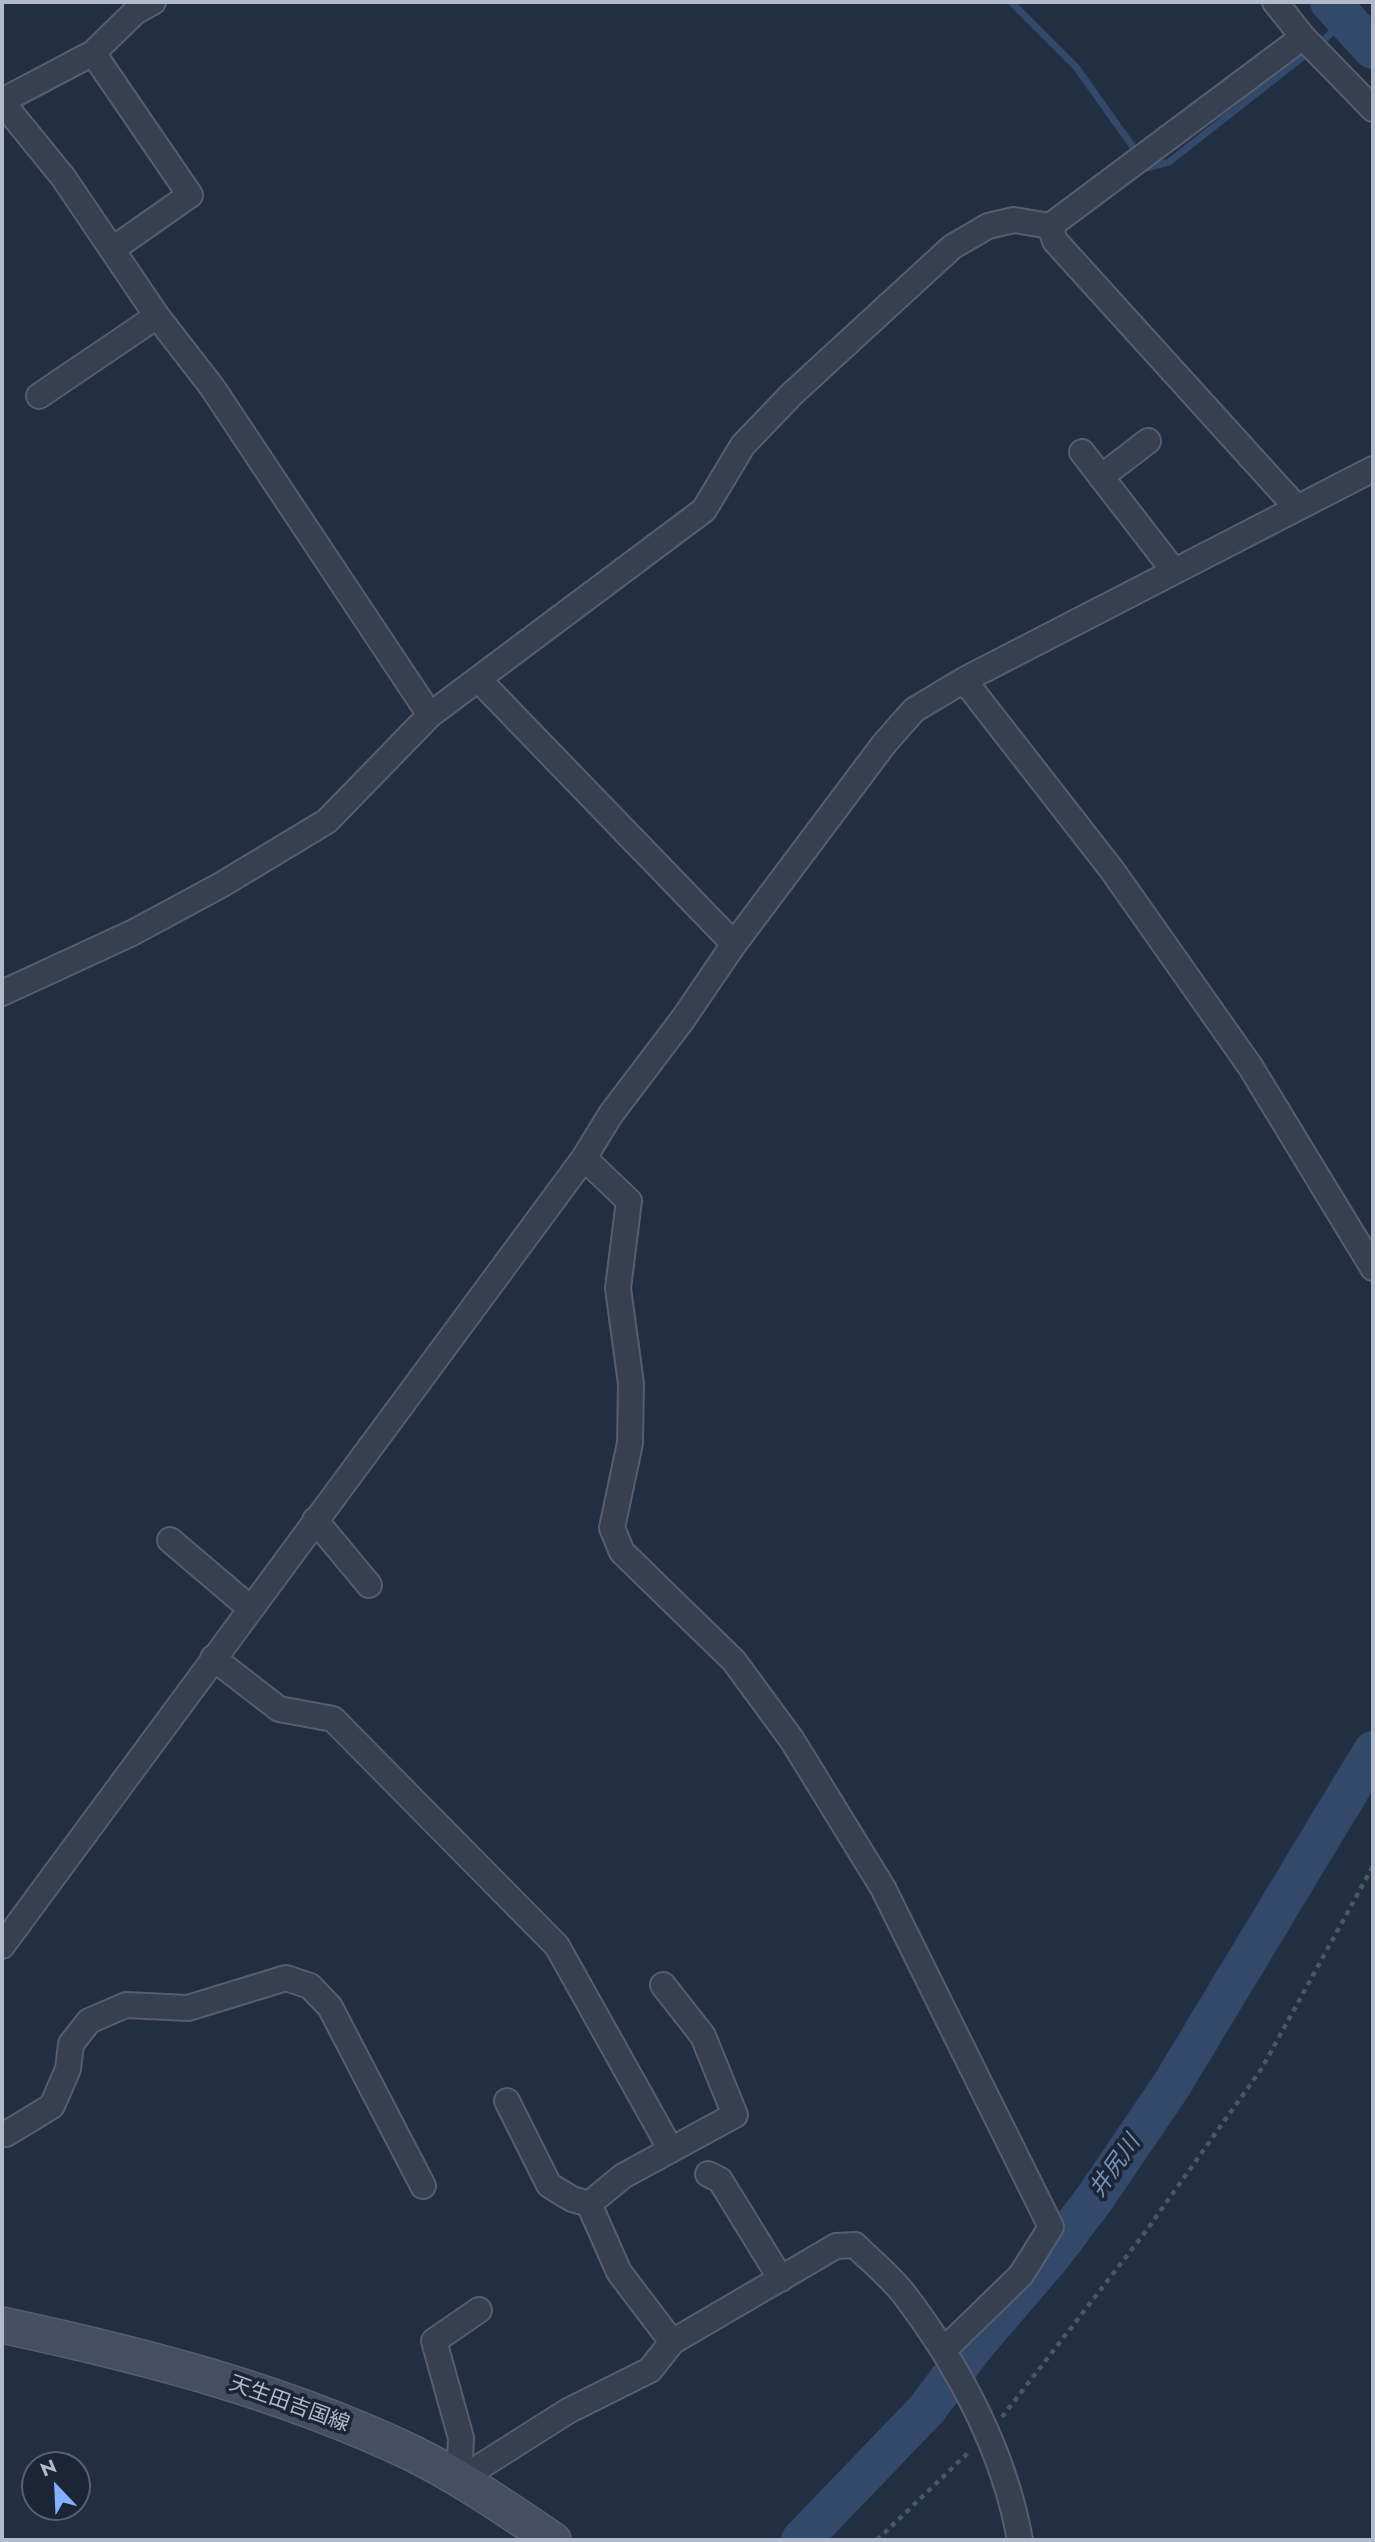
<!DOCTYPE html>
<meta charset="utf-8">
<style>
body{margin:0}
#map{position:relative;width:1375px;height:2542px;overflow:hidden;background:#222e41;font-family:Jost,sans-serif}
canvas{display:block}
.frame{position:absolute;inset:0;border:4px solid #b2bbcb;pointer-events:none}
.north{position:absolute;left:21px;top:2451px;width:70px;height:70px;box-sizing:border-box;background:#1b2535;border:2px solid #576171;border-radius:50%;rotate:337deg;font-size:19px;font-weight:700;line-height:28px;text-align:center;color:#b2bbcb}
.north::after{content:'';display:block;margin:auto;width:24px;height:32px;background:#83b1ff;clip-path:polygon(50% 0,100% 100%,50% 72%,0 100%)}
</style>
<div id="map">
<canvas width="1375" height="2542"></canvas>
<div class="frame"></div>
<div class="north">N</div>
</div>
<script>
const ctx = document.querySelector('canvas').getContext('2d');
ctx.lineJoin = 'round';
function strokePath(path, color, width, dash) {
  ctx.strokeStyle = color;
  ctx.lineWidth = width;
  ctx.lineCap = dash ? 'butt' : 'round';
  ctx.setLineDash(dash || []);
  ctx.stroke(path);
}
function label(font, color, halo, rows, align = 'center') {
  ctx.font = font + ' Jost,"Noto Sans JP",sans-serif';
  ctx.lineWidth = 7;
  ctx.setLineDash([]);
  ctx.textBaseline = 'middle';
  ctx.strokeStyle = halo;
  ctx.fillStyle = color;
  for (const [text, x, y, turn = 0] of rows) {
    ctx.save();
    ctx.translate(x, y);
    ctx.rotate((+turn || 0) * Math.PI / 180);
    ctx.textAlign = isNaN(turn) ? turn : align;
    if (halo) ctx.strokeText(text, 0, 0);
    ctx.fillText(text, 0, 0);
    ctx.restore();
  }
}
const stream = new Path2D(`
 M1011,2L1076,67L1148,168L1169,162L1309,52
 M1319,45L1345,19`);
const river = new Path2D(`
 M1330,2L1373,49
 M801,2540L927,2409L974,2346L1052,2255L1097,2195L1171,2086L1373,1751`);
const path = new Path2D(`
 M1002,2417L1146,2231L1262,2068L1373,1866
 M877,2540L970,2451`);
const street = new Path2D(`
 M1275,2L1303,37L1373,109
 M93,53L190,195L113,249
 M2,101L93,53L135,12L153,2
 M2,102L63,177L157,316L212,387L430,715
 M1050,226L1055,241L1297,508
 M1050,226L1303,37
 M39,396L157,316
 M1082,452L1174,571
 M1101,477L1148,441
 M478,679L734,944
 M964,680L1112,870L1250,1066L1373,1268
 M2,993L132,933L221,885L327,821L430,715L704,510L743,445L792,394L952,247L988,226L1014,220L1050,226
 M584,1158L629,1201L618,1288L631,1384L630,1443L612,1528L622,1552L734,1661L792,1740L883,1888L1051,2227L1021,2275L944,2350
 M315,1520L369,1585
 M170,1540L250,1608
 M213,1658L279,1709L333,1719L557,1946L671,2150
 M2,1946L584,1158L611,1114L683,1019L734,944L884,744L914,710L964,680L1373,469
 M663,1985L703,2036L735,2115L623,2176L589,2204L619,2272L672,2342
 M507,2101L549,2185L572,2199L589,2204
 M2,2133L6,2134L52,2106L68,2069L71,2044L89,2021L126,2005L188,2008L286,1978L310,1986L330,2007L423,2186
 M708,2174L720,2180L781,2279
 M459,2480L568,2411L650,2370L672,2342L836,2246L855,2245C871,2261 890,2276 904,2294C959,2366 1004,2451 1020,2540
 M459,2480L461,2438L434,2341L479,2310`);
const secondary = new Path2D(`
 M2,2325C142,2355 282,2391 412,2453C461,2477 508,2510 553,2540`);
const streetNames = [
 ["天生田吉国線",289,2405,20]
];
const waterNames = [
 ["井尻川",1116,2167,-55]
];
strokePath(stream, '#33496a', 7);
strokePath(river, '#33496a', 40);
strokePath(street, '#545e6e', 28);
strokePath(secondary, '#545e6e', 38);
strokePath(path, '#425b5e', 4.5, [5, 5]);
strokePath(street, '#364050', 24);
strokePath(secondary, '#444f64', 35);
label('21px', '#b2bbcb', '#1b2535', streetNames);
label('italic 23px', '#7691b6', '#1b2535', waterNames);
</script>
